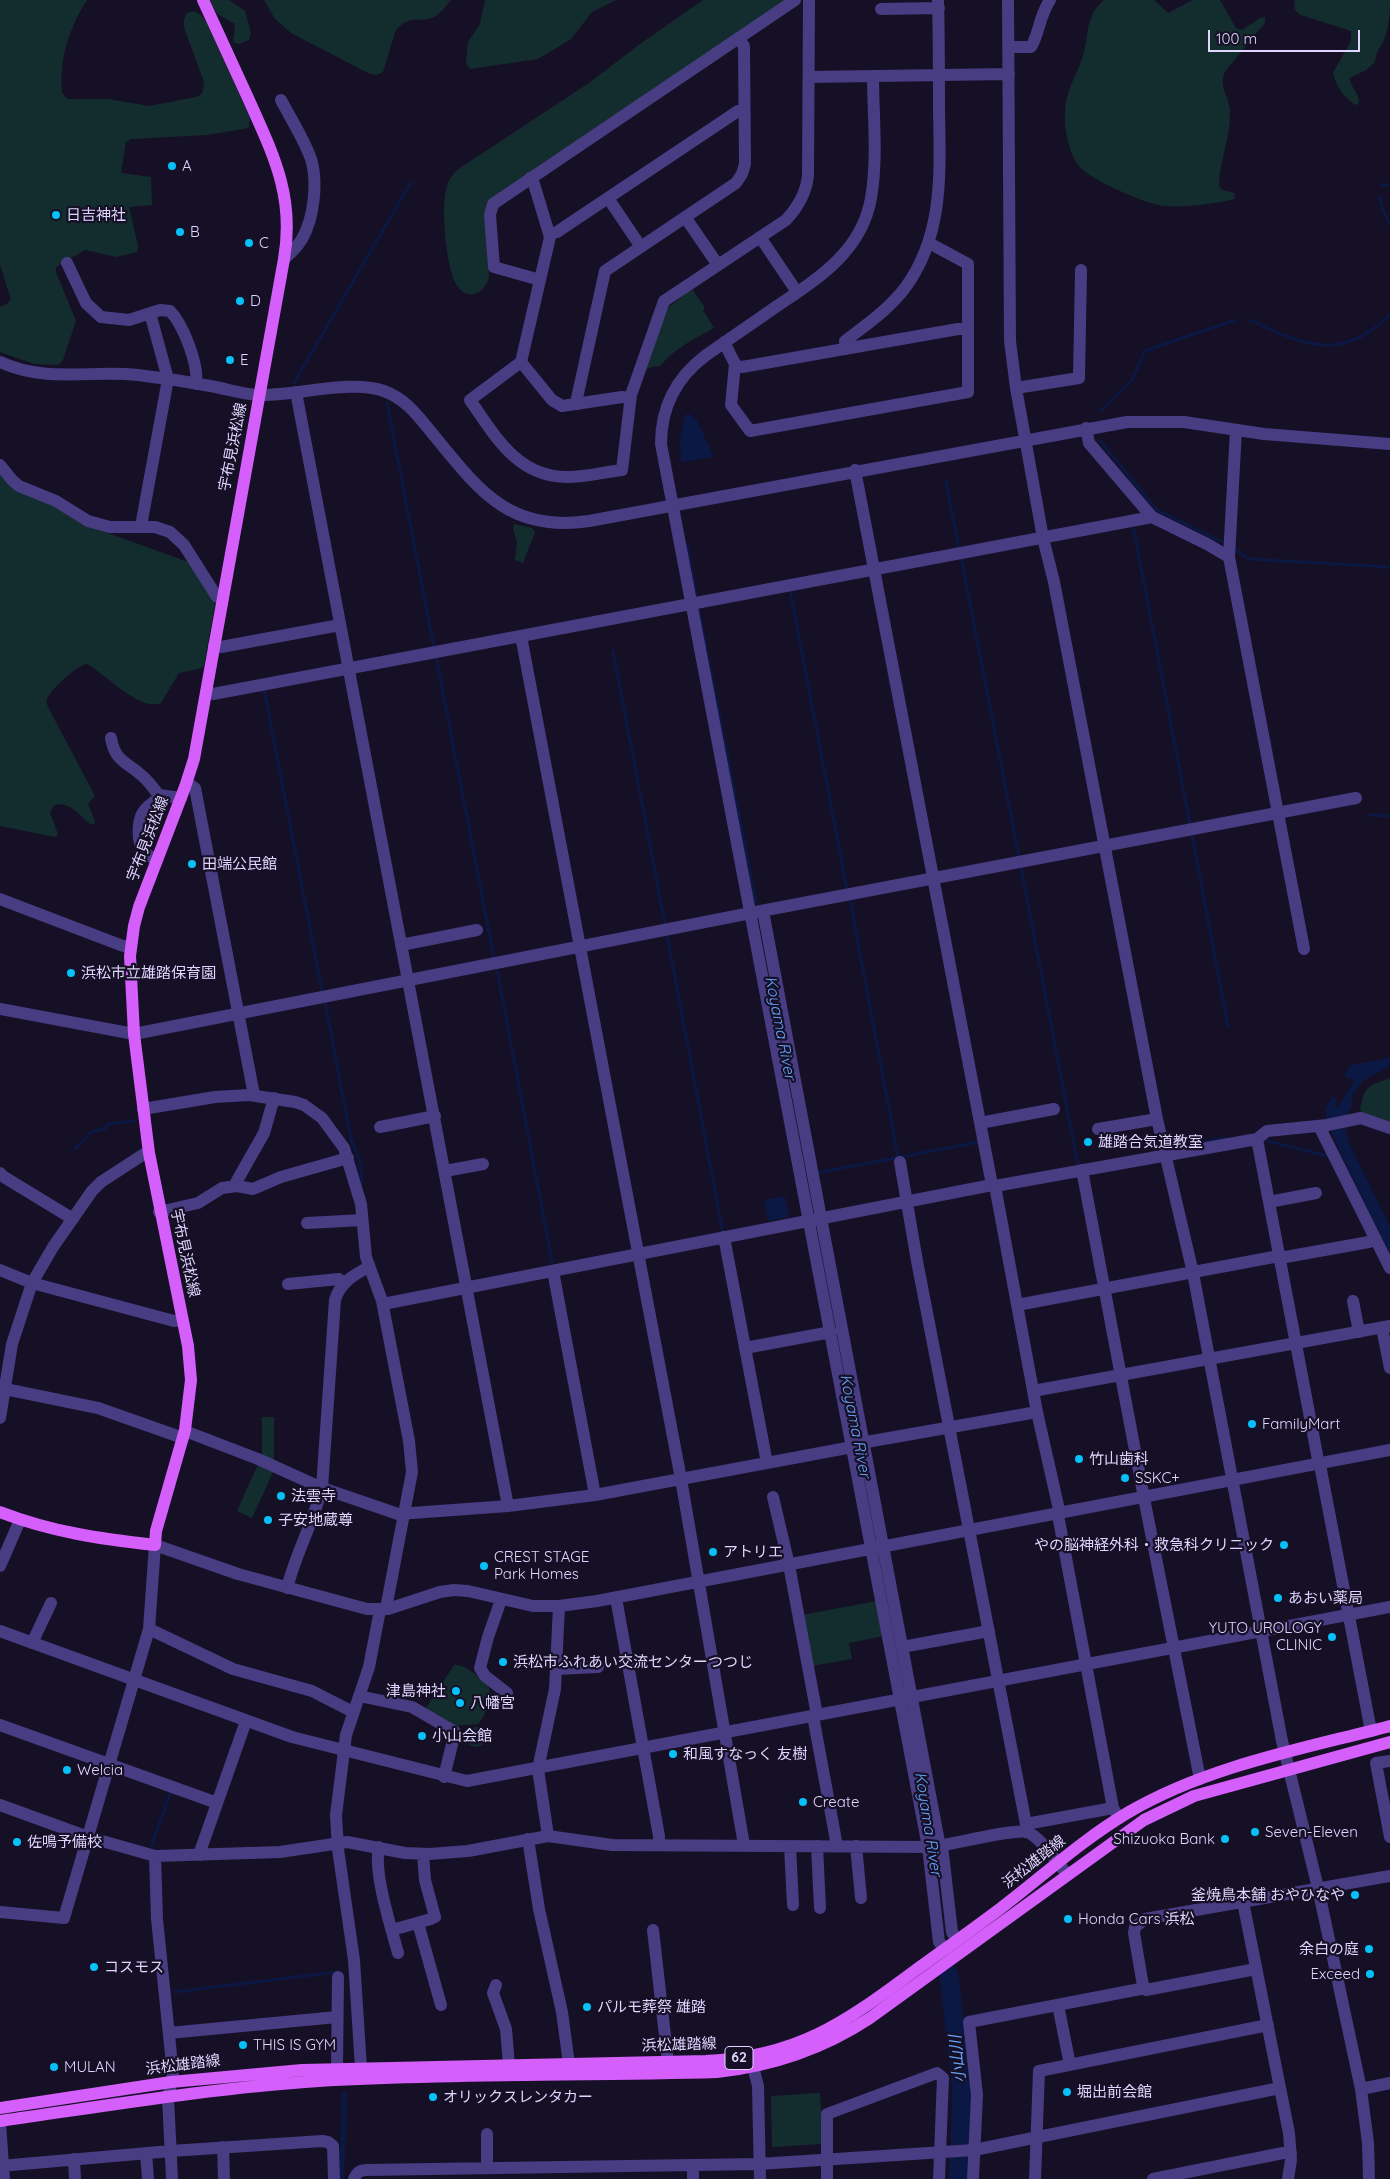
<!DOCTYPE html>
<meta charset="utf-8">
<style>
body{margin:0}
#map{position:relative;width:1390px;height:2179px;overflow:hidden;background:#161026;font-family:Quicksand,sans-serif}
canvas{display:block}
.scale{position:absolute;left:1208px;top:30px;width:152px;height:22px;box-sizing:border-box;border:2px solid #dfd5fe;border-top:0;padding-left:6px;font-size:15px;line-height:18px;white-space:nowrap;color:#dfd5fe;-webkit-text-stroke:4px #161026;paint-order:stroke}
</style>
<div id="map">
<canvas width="1390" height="2179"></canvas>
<div class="scale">100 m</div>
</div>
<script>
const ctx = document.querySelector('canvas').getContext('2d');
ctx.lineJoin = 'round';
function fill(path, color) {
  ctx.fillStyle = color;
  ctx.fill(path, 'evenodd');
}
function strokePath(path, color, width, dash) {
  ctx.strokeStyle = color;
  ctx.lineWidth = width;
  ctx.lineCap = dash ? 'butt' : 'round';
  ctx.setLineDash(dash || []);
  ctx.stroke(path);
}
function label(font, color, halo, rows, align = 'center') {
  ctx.font = font + ' Quicksand,"Noto Sans JP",sans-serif';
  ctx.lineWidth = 4.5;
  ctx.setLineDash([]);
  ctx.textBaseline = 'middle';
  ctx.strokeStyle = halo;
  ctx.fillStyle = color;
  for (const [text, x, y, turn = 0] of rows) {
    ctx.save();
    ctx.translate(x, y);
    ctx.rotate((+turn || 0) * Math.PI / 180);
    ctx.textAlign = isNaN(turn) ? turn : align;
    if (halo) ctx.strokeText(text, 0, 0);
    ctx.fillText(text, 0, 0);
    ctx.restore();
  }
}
const green = new Path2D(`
 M0,0H87C69,28 59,59 62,93L68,99H108L149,106L196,97L202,94L204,82L184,27V20L187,13L194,11L201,15L206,21L250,118L249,127L244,129L206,135L131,139L126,142L121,173L151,177L152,205L129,207L138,246L137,252L116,257L85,250L56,267V272L76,321L63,360L58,365L34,364L0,352V307L8,303L11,299L0,265Z
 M209,0H229L245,11L251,33L249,40L239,44L233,42L235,24L217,14Z
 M264,0H451C446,5 441,14 434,17C418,24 408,13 395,32L383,72L377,75L370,74L291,33L275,19Z
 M485,0H616L592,12L571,39L538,59L470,69L466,63L468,42L480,24Z
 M703,0H786L485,214L489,277C485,294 466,302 456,284C446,266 441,210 446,190C448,181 451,176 457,170L589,83L640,44Z
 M1104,0H1154L1168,13L1193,0H1220L1236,28L1242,30L1260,18L1265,17V23L1226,70C1217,86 1229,95 1230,111C1231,137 1219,161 1219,186L1222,190L1235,193L1234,199C1214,204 1179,209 1159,205C1142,202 1091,180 1080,167C1069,155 1064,129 1065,113C1065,93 1075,78 1082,59C1090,36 1083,19 1104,0Z
 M1295,0H1390C1390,15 1389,26 1384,40C1379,51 1377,48 1375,62L1366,70L1350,78C1350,88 1362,95 1358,105C1347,103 1335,84 1333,73L1351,41V31L1301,15C1294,11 1293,7 1295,0Z
 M692,289L705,308L703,310L714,328C694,339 675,348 660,366L651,367L648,369L645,368L666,309Z
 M0,473L86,525L188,562L215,604L204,666L198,669L179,673L161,703C139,712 105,673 87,664C78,664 50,690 47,699C46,702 47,703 48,707L95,796L88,804L95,821L94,824H90C80,815 67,799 53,806L50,813L58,834L55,837L0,826Z
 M514,524L532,528L535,532L523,563L515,560L517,543L513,528Z
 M1390,1078V1123L1360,1111C1364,1087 1367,1086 1390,1078Z
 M262,1417H274V1462L262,1457Z
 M258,1464L274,1470L252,1518L237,1511Z
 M877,1601L884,1636L849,1643L852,1659L812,1666L802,1615Z
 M454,1665C466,1664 481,1678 489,1687C491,1697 486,1717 478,1724L452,1726L426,1708Z
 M466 1737a10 10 0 1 1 20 0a10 10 0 1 1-20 0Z
 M820,2093L823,2144L772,2147L771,2096Z`);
const water = new Path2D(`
 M688,413L697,420L714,457L681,462L680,438L685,415Z
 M1390,1058V1066L1364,1080L1351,1097L1353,1103C1345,1116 1344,1128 1349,1143L1390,1226V1254L1339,1150L1326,1119L1325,1109L1332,1097L1337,1100L1334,1105L1338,1107L1354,1081L1353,1078L1350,1079L1344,1075L1351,1065Z
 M785,1196L789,1217L768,1221L764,1200Z
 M342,2092H347L344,2179H339Z`);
const stream = new Path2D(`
 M1382,185H1390
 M1379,196L1382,207L1390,224
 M1250,320C1302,345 1344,363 1390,314
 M294,383L411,182
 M387,403L434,648
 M1101,410L1132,380L1145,351L1235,320
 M1100,441L1157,510L1222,542
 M946,481L959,549
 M1133,525L1190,824
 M687,545L697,600
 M1234,549L1249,559L1390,567
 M961,557L1019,857
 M790,590L847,889
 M698,607L756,902
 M613,651L665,924
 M436,656L494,958
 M264,689L322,991
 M1369,815L1390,816
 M1192,835L1228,1026
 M1021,867L1078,1166
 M850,900L898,1157
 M667,935L723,1233
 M497,969L553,1267
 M325,1002L351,1139L360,1161L362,1176L361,1184
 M1268,1141L1327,1156
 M1190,1145L1225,1138
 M75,1149L91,1132L107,1128V1124L134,1121
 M816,1173L979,1142
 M151,1847L171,1791
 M174,1992L337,1972`);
const river = new Path2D(`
 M949,1975L962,2092L960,2144
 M958,2179L959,2158`);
const minor = new Path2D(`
 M1008,0L1010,341L1016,388L1043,538L1054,582L1157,1119L1193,1273L1282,1741L1318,1888L1361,2089L1368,2143L1369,2179
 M881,9L939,8
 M1009,47H1031C1040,32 1039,16 1050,0
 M873,76C873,115 878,158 871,198C862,251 819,278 777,306C753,323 729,339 705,356C676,378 661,407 661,444L928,1847L939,1942L945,1949
 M809,77L1009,74
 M281,100C291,119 304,139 311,159C318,182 314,218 302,239C297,247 291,253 284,259
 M530,178L534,184L550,237L521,362L552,400L562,406L622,397L630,398
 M608,198L641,247
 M685,217L718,265
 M549,234L557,232L738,111H744
 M760,237L797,292
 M67,263L86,303L101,317L129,320L160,310L170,311C183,324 199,365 196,384
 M540,280L494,267L490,215L493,204L795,0
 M724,342L735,364L731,405L750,431L968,392V264L929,243
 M846,349L845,341C866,325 888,310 905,288C944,235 940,173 939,110C939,73 939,37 938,0
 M0,362C45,383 91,370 138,375C164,378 190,382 216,387C230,390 246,395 260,395C296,396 351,379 384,391C406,399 418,416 432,433C478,489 508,533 589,521L1127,422H1184L1264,434L1390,444
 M521,362L470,400C495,436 518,478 568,477C586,477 604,472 622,470L631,395L664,301L786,220C798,207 806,194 808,176L809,0
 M735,366L742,367L958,329H968
 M1016,388L1079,378L1081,270
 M296,392L508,1506
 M578,404L577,398L605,271L736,183L742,174L745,164L744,46L738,38
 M1086,428L1089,443L1152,517L1207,544L1229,557
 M1236,430L1229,557L1304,949
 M0,465L12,480L19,486L56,501L88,521L110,527H155L170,532L184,545L217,597L223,598
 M855,470L992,1185L995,1186L1037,1412L1060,1514
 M141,526L168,379L150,313
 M521,636L681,1479L744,1845
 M214,645L221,647L340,625
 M206,692L213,694L1152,517
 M111,738C115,761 125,761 140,774C148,780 153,788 159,795L181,798
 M187,783L195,788L254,1095
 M157,860C145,855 141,851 139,838C137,815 143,808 162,796
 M0,899L123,946H130
 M763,911L940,1847
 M401,945L477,930
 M0,1009L134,1034L761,911L1356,798
 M143,1109L215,1097L249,1095L295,1102L304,1105L322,1118L344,1148L361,1204L366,1257L382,1301L409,1441L412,1472L387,1603L388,1609
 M980,1123L1054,1109
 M1319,1126L1390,1268
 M380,1127L435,1116
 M1098,1129L1157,1119
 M1257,1139L1319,1465
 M900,1162L917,1261L1026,1824L1025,1832
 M1082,1170L1144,1498L1200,1779
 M445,1171L483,1164
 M0,1173L4,1177L73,1219
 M234,1186L264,1133L274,1098
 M995,1186L1257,1139L1267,1131L1327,1125L1361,1118L1390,1128
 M1269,1202L1316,1193
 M159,1212L198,1203L222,1188L237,1186L253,1189L281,1177L348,1158
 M307,1223L362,1220
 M724,1237L767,1463
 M1280,1258L1369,1242L1376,1239
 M0,1270L32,1283L174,1321L182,1320
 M553,1271L595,1495
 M288,1284L339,1279L343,1283
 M1353,1301L1359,1332
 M383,1304L992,1185
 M1017,1305L1279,1256
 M1382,1328L1390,1368
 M745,1348L831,1332
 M5,1389L98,1408L183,1438
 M1033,1391L1390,1326
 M0,1418L12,1344L32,1283L53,1247L92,1191L101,1182L144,1154L149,1153
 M185,1431L258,1459L322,1488L398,1514L508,1506L595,1495L847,1448L855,1444L1037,1412
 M1320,1465L1371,1731
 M773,1497L789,1565L817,1715
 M1058,1515L1113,1808L1119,1818
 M0,1566L20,1520
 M287,1588C296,1553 313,1523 322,1488L335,1300C340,1283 353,1275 369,1267
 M616,1598L659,1836V1845
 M501,1600L488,1637L480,1668L485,1676L507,1693
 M149,1629L233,1669L312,1691L353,1712
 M0,1631L292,1737L467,1781L1390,1607
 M32,1643L51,1603
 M902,1647L989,1631
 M556,1669L598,1667
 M359,1696L412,1707L455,1732L444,1777
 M813,1716L837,1846
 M0,1725L217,1803
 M1390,1761L1376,1763L1390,1837
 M0,1805L88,1837L155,1856L280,1852L347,1842L405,1853L429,1854L468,1851L548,1836L612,1845L928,1847C948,1846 1014,1828 1027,1832C1040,1836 1058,1864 1067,1874
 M1026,1824L1113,1808
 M548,1836L538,1769L555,1689L559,1606
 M528,1839L539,1909L562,2012L569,2064
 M790,1846L793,1905
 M817,1846L820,1908
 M856,1846L861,1898
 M942,1846L952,1932L957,1940
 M379,1847C373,1872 391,1927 398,1953
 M201,1855V1849L246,1721
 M155,1856L157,1919L173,2074L168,2097L172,2179
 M1243,1902L1289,2133L1291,2160L1288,2179
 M0,1912L64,1918L149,1629L155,1545L238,1574L367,1609H388L440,1592L454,1590L468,1591L533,1606H559L597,1601L1390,1450
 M418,1923L441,2005
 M392,1930L431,1919L435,1917L425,1880L423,1854
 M653,1930L668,2062
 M496,1985L493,1993L506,2029L509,2065
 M1141,1987L1146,1990L1256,1969
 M1058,2005L1070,2065
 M169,2033L337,2017
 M753,2067L758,2086L760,2179
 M337,2068L338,1977
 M361,2068L354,1960L338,1849L336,1815L346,1735L369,1667L380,1610
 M1361,2089L1390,2083
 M0,2123L4,2179
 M487,2134V2168
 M223,2147L224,2179
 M146,2153L148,2179
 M74,2159L75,2179
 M693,2165V2179
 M0,2166L171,2151L322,2141L328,2142L333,2146L334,2179
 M354,2179C357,2172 360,2170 367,2170L759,2164L974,2150L1280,2088
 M827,2179V2114L937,2073L943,2078L939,2179
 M973,2179L977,2095L969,2022L1140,1989L1143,1985L1142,1980L1134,1933L1135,1927L1145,1919L1390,1876
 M1035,2179L1039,2071L1268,2025
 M1153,2179L1283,2153H1291`);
const major = new Path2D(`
 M0,1512C52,1532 101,1539 155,1545L156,1531L185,1430L191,1380L188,1346L149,1153L134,1034L130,956L134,926L139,907L185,787L194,759L284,259C295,196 273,154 248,98C233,65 218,33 203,0
 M0,2108L171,2082L302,2070L706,2061C796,2057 843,2024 913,1972C942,1951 972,1930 1001,1908C1043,1876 1083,1839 1129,1812C1208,1766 1302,1749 1390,1726
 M0,2121C106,2106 212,2088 319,2081C452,2073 585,2076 717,2072C773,2066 823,2049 870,2018L1144,1820L1194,1796L1390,1742`);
const markers = [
 [172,166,5,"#06c1f9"],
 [56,215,5,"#06c1f9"],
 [180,232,5,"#06c1f9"],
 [249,243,5,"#06c1f9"],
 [240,301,5,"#06c1f9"],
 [230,360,5,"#06c1f9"],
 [192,864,5,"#06c1f9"],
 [71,973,5,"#06c1f9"],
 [1088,1142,5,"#06c1f9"],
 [1252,1424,5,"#06c1f9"],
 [1079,1459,5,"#06c1f9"],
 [1125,1478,5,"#06c1f9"],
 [281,1496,5,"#06c1f9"],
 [268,1520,5,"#06c1f9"],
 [1284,1545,5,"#06c1f9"],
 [713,1552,5,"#06c1f9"],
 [484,1566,5,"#06c1f9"],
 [1278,1598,5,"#06c1f9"],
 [1332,1637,5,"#06c1f9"],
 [503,1662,5,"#06c1f9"],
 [456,1691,5,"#06c1f9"],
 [460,1703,5,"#06c1f9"],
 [422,1736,5,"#06c1f9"],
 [673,1754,5,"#06c1f9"],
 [67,1770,5,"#06c1f9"],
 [803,1802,5,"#06c1f9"],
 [1255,1832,5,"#06c1f9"],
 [1225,1839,5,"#06c1f9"],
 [17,1842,5,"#06c1f9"],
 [1355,1895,5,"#06c1f9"],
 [1068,1919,5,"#06c1f9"],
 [1369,1949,5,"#06c1f9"],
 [94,1967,5,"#06c1f9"],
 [1370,1974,5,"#06c1f9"],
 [587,2007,5,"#06c1f9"],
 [243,2045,5,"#06c1f9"],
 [54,2067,5,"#06c1f9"],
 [1067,2092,5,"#06c1f9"],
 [433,2097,5,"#06c1f9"]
];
const shields = [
 [739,2058,28]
];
const shieldNames = [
 ["62",739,2058]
];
const poiNames = [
 ["A",182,166],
 ["日吉神社",66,215],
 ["B",190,232],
 ["C",259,243],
 ["D",250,301],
 ["E",240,360],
 ["田端公民館",202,864],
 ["浜松市立雄踏保育園",81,973],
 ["雄踏合気道教室",1098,1142],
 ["FamilyMart",1262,1424],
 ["竹山歯科",1089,1459],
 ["SSKC+",1135,1478],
 ["法雲寺",291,1496],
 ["子安地蔵尊",278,1520],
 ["やの脳神経外科・救急科クリニック",1274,1545,"right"],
 ["アトリエ",723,1552],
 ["CREST STAGE",494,1557],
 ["Park Homes",494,1574],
 ["あおい薬局",1288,1598],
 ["YUTO UROLOGY",1322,1628,"right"],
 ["CLINIC",1322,1645,"right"],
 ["浜松市ふれあい交流センターつつじ",513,1662],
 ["津島神社",446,1691,"right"],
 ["八幡宮",470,1703],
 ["小山会館",432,1736],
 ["和風すなっく 友樹",683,1754],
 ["Welcia",77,1770],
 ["Create",813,1802],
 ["Seven-Eleven",1265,1832],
 ["Shizuoka Bank",1215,1839,"right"],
 ["佐鳴予備校",27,1842],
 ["釜焼鳥本舗 おやひなや",1345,1895,"right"],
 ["Honda Cars 浜松",1078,1919],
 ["余白の庭",1359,1949,"right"],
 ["コスモス",104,1967],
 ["Exceed",1360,1974,"right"],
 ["パルモ葬祭 雄踏",597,2007],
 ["THIS IS GYM",253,2045],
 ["MULAN",64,2067],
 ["堀出前会館",1077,2092],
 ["オリックスレンタカー",443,2097]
];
const streetNames = [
 ["宇布見浜松線",233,447,-79],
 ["宇布見浜松線",148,839,-69],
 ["宇布見浜松線",185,1253,78],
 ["浜松雄踏線",1034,1862,-38],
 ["浜松雄踏線",679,2045,-2],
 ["浜松雄踏線",183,2065,-7]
];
const waterNames = [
 ["Koyama River",780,1028,79],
 ["Koyama River",855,1426,79],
 ["Koyama River",928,1824,81],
 ["小山川",958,2059,-96]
];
fill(green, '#132d2f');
fill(water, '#0b1843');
strokePath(stream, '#0b1843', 3);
strokePath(river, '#0b1843', 19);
strokePath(minor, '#483c83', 12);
strokePath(major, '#d55ffb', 12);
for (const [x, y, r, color] of markers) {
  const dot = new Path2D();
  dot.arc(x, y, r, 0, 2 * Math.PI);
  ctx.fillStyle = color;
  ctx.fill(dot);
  strokePath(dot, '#161026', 2);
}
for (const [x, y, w] of shields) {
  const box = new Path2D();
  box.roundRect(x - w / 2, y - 11.5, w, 23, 4);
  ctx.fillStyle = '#161026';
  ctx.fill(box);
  strokePath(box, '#dfd5fe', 1);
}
label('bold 14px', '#dfd5fe', null, shieldNames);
label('15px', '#dfd5fe', '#161026', poiNames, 'left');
label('15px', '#dfd5fe', '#161026', streetNames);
label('italic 16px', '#66a3fb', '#161026', waterNames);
</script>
